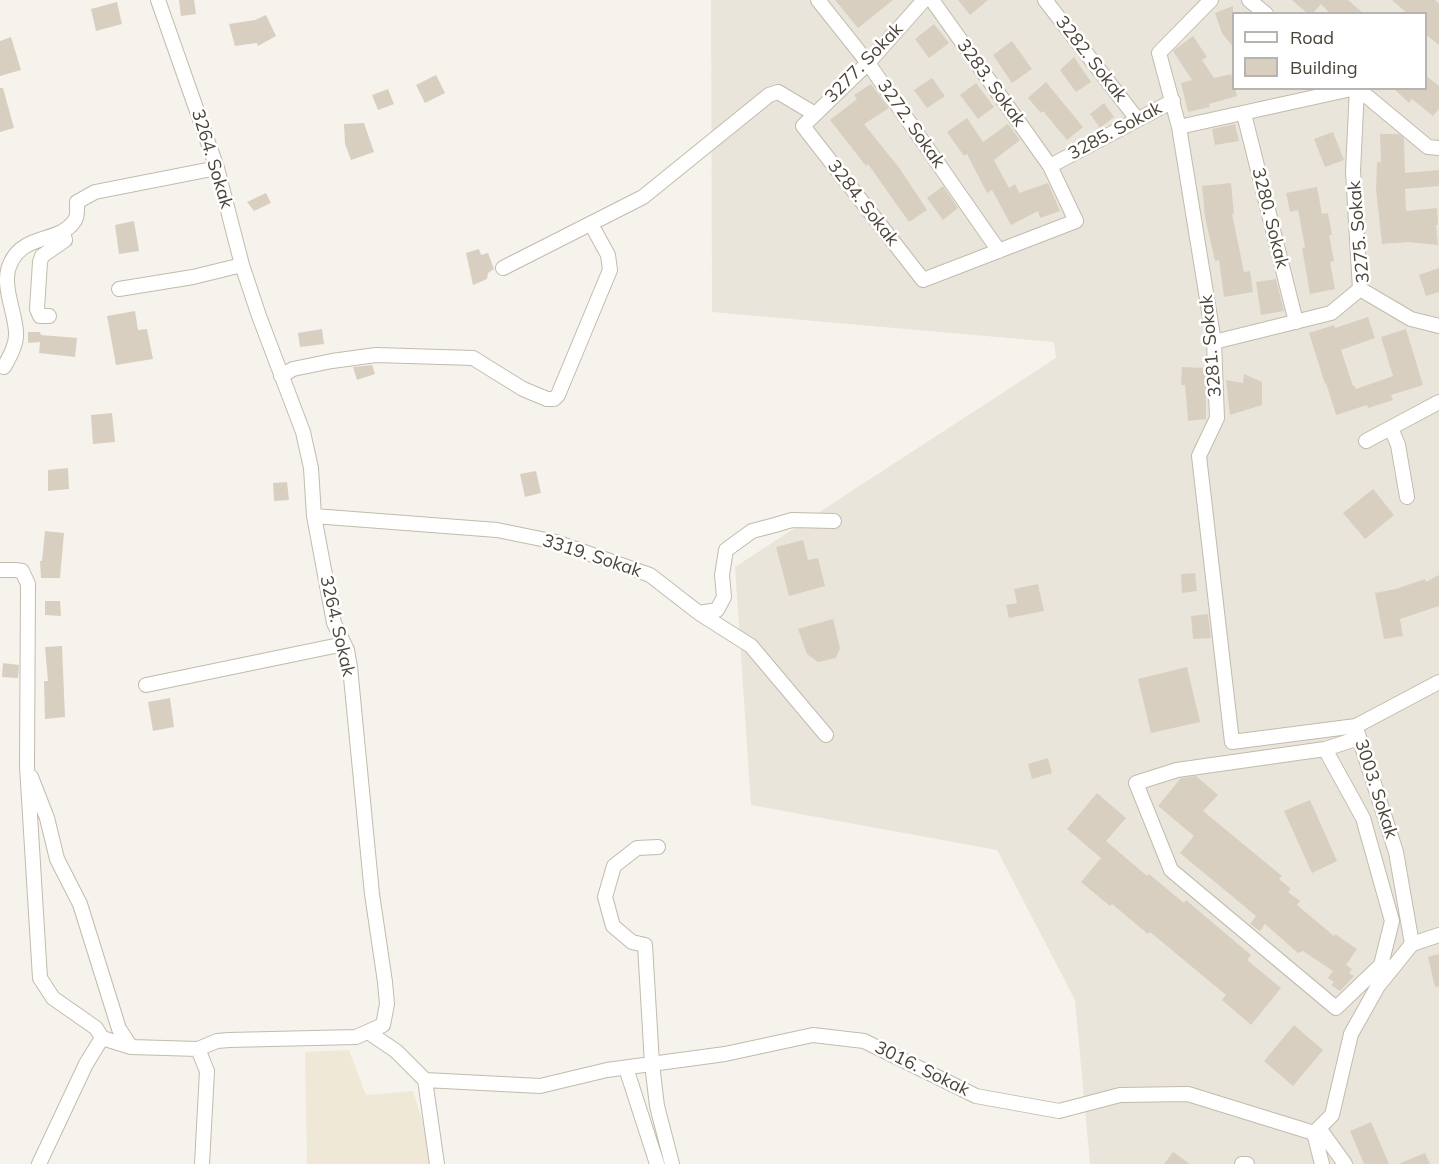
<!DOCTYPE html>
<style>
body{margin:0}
#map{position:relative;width:1439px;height:1164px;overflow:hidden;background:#f6f3ec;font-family:Mulish,sans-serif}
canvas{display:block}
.legend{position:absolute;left:1232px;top:12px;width:195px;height:78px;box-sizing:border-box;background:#fff;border:2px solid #b7b4b0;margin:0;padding:8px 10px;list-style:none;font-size:18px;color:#4b4439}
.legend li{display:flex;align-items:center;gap:12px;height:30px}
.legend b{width:30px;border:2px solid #b7b4b0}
</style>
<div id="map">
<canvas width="1439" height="1164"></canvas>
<ul class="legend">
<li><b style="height:8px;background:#fff"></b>Road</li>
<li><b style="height:16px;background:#d8cfc1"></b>Building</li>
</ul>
</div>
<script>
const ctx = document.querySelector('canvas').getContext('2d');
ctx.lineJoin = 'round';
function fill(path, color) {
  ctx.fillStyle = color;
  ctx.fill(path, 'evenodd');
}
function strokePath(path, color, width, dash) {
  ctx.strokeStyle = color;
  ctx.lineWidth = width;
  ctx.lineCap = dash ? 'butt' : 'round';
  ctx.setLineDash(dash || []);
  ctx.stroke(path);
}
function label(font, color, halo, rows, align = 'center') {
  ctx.font = font + ' Mulish,sans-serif';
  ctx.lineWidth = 5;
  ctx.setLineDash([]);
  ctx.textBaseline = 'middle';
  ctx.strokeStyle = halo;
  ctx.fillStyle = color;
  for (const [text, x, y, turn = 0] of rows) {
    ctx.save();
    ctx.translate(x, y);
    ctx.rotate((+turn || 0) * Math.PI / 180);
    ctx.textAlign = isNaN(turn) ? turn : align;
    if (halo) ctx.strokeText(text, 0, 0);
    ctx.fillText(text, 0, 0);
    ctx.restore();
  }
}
const residential = new Path2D(`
 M711,0H1439V1164H1090L1075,1000L997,850L751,805L735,567L1056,358L1054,342L712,312ZM1234,14H1426V88H1234Z`);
const education = new Path2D(`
 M349,1050L366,1095L413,1091L427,1135L430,1164H307L305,1052Z`);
const building = new Path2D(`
 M179,0H194L196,14L181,16Z
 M835,0H893L858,28Z
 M958,0H988L970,15Z
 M1292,0H1348L1364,14H1331L1321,4L1312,14H1308Z
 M1392,0H1435L1439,4V45L1425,34V14H1408Z
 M117,2L122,24L96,31L91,9Z
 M1233,6V47L1222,33L1215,13Z
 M266,15L276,36L258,46L257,43L235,46L229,24L255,20Z
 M934,24L949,43L929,58L915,39Z
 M1193,36L1207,57L1202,60L1214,78L1231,74L1237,96L1209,104L1210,107L1188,112L1181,83L1192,80L1173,51Z
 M11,37L21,70L0,76V41Z
 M1012,41L1032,69L1012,83L993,55Z
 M1074,57L1091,82L1076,92L1060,70Z
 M436,75L445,93L425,103L416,85Z
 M1425,75L1439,86V109L1433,116L1412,99L1409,103L1393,88H1425Z
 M932,78L945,96L927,108L914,90Z
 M1046,82L1083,127L1067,140L1043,111L1041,113L1028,98Z
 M976,83L994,107L978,119L960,95Z
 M871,84L889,108L864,124L900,169L927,210L909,222L868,164L866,166L830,120L857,99L854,95Z
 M0,88H3L14,128L0,132Z
 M388,89L394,104L378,110L372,95Z
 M1104,103L1114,117L1100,128L1090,114Z
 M967,118L983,142L1008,124L1020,140L994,160L1009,188L1015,184L1019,193L1048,183L1060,211L1040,218L1038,211L1011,225L992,190L987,193L967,154L964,156L947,132Z
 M364,123L374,152L351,160L345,144L344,124Z
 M1235,124L1239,141L1215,145L1212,129Z
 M1333,132L1344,160L1325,167L1314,139Z
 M1380,134H1399L1404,138L1405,173L1439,170V186L1405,189L1406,211L1437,208L1438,225H1436L1438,245L1408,242L1382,244L1376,189L1377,162H1381Z
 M1231,183L1234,214H1232L1244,272L1250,271L1253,292L1224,297L1219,260L1215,261L1205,217L1202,186Z
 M943,186L958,208L943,220L927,198Z
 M1317,187L1322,214L1328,213L1332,235H1329L1334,261L1330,262L1335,289L1310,294L1302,248L1305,247L1298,210L1290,212L1286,193Z
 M266,193L271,203L254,211L247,202Z
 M134,221L139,251L119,254L115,225Z
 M479,249L481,255L488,253L494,269L488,273L487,279L473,285L466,253Z
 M1439,268V292L1426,296L1419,275Z
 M1276,279L1284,311L1261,315L1256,282Z
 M135,311L138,330L147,329L153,359L116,365L107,316Z
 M1368,317L1375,338L1341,350L1353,386L1354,385L1356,389L1393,376L1381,337L1406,329L1423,385L1391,395L1393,400L1368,408L1367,405L1336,415L1326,383L1325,384L1309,333L1334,325L1335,328Z
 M322,329L324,344L300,347L298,333Z
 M28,332H40L41,335L77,338L75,357L39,353L40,342L28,343Z
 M372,365L375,374L357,380L353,367Z
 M1182,367L1206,368V419L1188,421L1185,385H1181Z
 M1244,374L1262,382V405L1230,415L1226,380L1243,383Z
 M112,413L115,442L93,444L91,415Z
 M68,468L69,489L48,491V470Z
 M536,471L541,493L525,497L520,474Z
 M287,482L289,500L274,501L273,483Z
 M1373,489L1394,515L1365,539L1343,513Z
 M45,531L64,533L60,578H41L40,561H42Z
 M803,540L808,560L818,558L825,586L789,596L776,547Z
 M1195,573L1197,591L1182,593L1181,574Z
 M1439,575V606L1400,619L1403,636L1384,639L1375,593L1396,589L1425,579L1426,582Z
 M1038,584L1044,611L1009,618L1006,605L1017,603L1014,589Z
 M45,601H60L61,616L45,615Z
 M1208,614L1211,638L1193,639L1191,616Z
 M833,619L840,648L836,658L818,662L807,654L798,629Z
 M62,646L65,717L45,719L44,681H48L45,647Z
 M3,663L19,665L18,678L2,677Z
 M1187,667L1200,722L1151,733L1138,679Z
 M170,698L174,727L153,731L148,702Z
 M1048,758L1052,773L1032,779L1028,764Z
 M1196,776L1218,795L1203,811L1282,876L1279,879L1291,889L1288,892L1300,901L1297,905L1334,936L1335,934L1357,949L1346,965L1352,969L1349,973L1354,976L1340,991L1331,985L1334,982L1328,978L1333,971L1303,951L1298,953L1265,924L1260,931L1250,924L1256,916L1180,853L1194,836L1158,806L1181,778Z
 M1097,793L1126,818L1106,841L1147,876L1149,874L1184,903L1186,900L1251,955L1247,960L1281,988L1251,1025L1222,1000L1226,995L1185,961L1150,932L1148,934L1112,904L1110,906L1081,882L1101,858L1067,829Z
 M1310,800L1337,861L1312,873L1284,811Z
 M1439,954V986L1435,987L1428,957Z
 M1294,1025L1323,1050L1293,1086L1264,1061Z
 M1371,1122L1389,1164H1364L1350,1131Z
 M1173,1152L1190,1164H1164Z
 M1425,1153L1430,1164H1398Z`);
const minor = new Path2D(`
 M818,0L868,63L999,251
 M924,0L868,63L803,126L923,280L1076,221L1050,166L932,0
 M1045,0L1137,119
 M1211,0L1159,53L1179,127L1214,342L1217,418L1199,456L1232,742L1356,726L1439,682
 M1249,0L1266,14
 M1357,88L1353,171L1360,289
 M1357,88L1428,147L1439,148
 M1244,114L1296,322
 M1179,127L1356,88
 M1050,166L1173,101
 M503,268L643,197L769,95L778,92L815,114
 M119,289L193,277L242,265
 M1360,289L1411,319L1439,326
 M49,316H40L37,309L40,262L42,256L65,240L63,232
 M1214,342L1331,313L1360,289
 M4,367C10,356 17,344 16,332C15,310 0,283 11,262C25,233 61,243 75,220C78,216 77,208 77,202L95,192L217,168
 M281,376L293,369L332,361L376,355L473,358L523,389L547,399H554L558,395L610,270L608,255L591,224
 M1391,428L1398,445L1407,497
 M1366,441L1439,402
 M314,516L497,530L556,542L650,575L699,613L717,610L724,597L722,575L726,550L752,531L775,525L792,520L834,521
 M0,570H15L22,571L28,584L27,766L40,978L53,998L96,1028L102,1038
 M699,613L751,646L826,735
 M146,685L344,644
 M1357,731L1396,852L1412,944
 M1325,749L1363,818L1392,921L1381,965L1336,1008L1171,870L1136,783L1177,770L1325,749L1359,738
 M31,777L47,818L57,859L80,904L119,1029L131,1047
 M658,847L637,848L614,866L605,897L613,926L632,942L645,945L652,1064L657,1106L672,1164
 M368,1032L396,1051L425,1080L437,1164
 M102,1038L131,1047L198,1049L217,1041L229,1040L356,1037L383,1025L387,1004L385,982L372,894L350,667L347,650L334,623L314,516L311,468L303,432L259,316L242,265L217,168L158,0
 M198,1049L207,1071L202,1164
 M626,1068L657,1164
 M425,1080L540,1086L607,1070L725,1054L813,1035L864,1041L976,1096L1059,1111L1120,1095L1188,1094L1314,1133L1332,1115L1351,1034L1378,986L1412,944L1439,935
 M1319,1128L1345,1164
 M1314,1133L1322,1164
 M39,1164L86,1064L102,1038
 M1242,1164H1247`);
const streetNames = [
 ["3282. Sokak",1091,59,52],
 ["3277. Sokak",864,63,-46],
 ["3283. Sokak",991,83,54],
 ["3272. Sokak",911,124,55],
 ["3285. Sokak",1115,131,-28],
 ["3264. Sokak",212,159,73],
 ["3284. Sokak",863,203,52],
 ["3280. Sokak",1270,218,76],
 ["3275. Sokak",1359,232,-95],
 ["3281. Sokak",1211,346,-95],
 ["3319. Sokak",592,556,18],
 ["3264. Sokak",337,626,77],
 ["3003. Sokak",1376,789,72],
 ["3016. Sokak",922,1069,26]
];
fill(residential, '#eae5da');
fill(education, '#efe8d6');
fill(building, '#d8cfc1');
strokePath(minor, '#c2bbae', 16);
strokePath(minor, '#fff', 14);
label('18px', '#4b4439', '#fff', streetNames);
</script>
